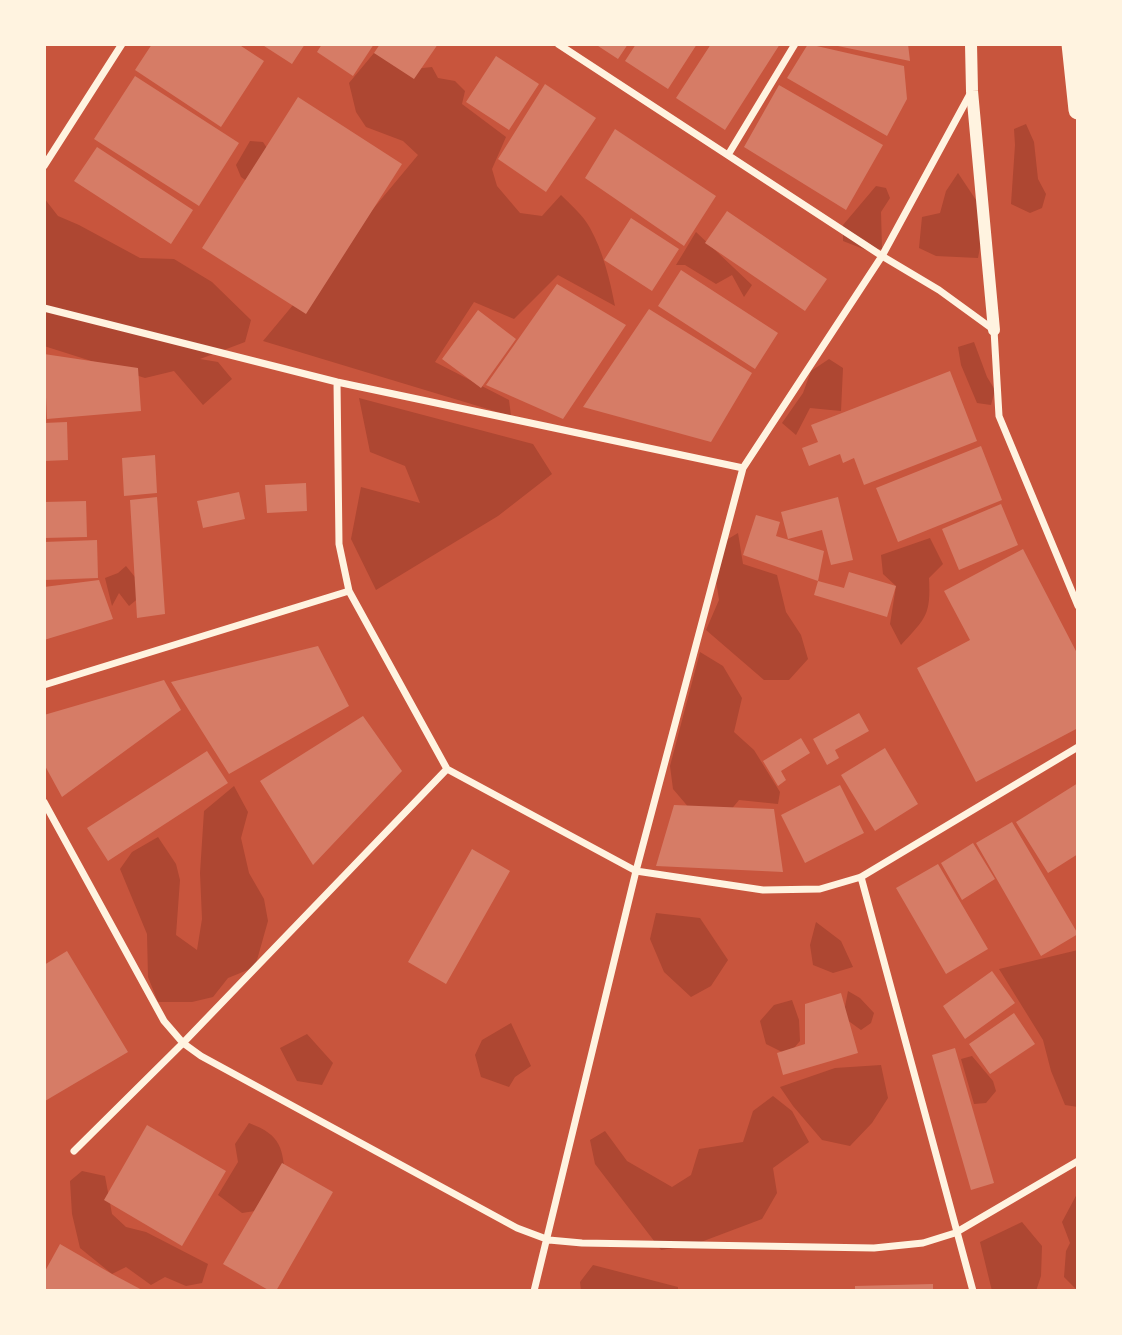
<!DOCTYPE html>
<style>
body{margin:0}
#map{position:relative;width:1122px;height:1335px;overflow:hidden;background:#c8553d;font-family:"Noto Sans",sans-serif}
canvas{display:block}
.frame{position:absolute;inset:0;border:46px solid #fff3e0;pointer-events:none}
</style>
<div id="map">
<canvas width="1122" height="1335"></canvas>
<div class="frame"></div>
</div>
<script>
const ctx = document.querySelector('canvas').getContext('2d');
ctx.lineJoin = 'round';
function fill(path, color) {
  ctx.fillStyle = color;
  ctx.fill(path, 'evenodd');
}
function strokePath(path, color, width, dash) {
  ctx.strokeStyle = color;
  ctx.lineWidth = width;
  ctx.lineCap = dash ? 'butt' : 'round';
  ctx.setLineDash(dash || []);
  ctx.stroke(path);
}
const green = new Path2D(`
 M374,53L414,69L432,67L438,78L455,81L465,91L462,104L506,137L492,169L497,186L520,213L542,216L561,195C571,205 583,215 590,228C603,251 610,280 615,306L558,275L514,319L474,302L435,362L509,400L511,416L263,341L418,155L403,141L366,127L356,112L349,83Z
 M1026,124L1034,142L1038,179L1046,194L1042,208L1030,213L1011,204L1015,145L1014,129Z
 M250,141L263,142L277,163L258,189L241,177L236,165Z
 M958,173L986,215L978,258L936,256L919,248L922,217L940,213L946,191Z
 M876,186L886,188L890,198L881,212L882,249L866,250L843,241V225Z
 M44,198L58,216L79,225L140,258L174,259L212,282L251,320L245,342L200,359L218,362L232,379L203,405L174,371L145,378L44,346Z
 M696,232L752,285L744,297L732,275L716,284L685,265H676Z
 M974,342L987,377L995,390L991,405L977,403L961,365L958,347Z
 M829,359L843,368L841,411L810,408L796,435L782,423L803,393L811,371Z
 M359,398L533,444L552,474L498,516L376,590L351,539L361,487L420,503L405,466L370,452Z
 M738,533L743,564L777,575L786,612L801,635L808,659L789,680H764L706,630L719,600L716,580L723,542Z
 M930,538L943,564L929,578C931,615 926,618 901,645L890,624L896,586L883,574L881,555Z
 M126,566L139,582L141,596L129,606L119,593L112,606L105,578L118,573Z
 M700,652L723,666L742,698L734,732L754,750L780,792L778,804L739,800L725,817L696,816L673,789L670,766Z
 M234,786L248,812L241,838L249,873L264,899L268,921L255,967L228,978L213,997L192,1002H158L148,977L147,934L120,869L132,852L158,837L176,864L180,880L176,935L197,950L202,919L200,873L204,811Z
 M656,913L700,918L728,960L711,986L691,997L664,972L650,939Z
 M816,922L841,941L853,967L833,973L813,965L810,945Z
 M1078,950V1107L1065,1105L1051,1071L1043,1040L999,969Z
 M848,991L860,998L874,1013L871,1023L861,1030L843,1017Z
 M792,1000L799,1020L800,1041L788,1055L766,1044L760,1021L774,1005Z
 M511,1023L531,1066L515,1077L509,1087L481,1077L475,1055L482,1040Z
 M307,1034L333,1063L322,1085L297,1081L280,1048Z
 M972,1056L993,1081L996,1091L986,1103L974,1104L961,1059Z
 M881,1065L888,1098L872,1123L850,1146L822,1140L793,1106L780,1087L835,1068Z
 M773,1096L792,1111L809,1142L773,1168L777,1193L762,1219L693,1245L661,1250L595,1164L590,1140L605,1131L627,1161L672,1187L691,1175L699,1149L743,1142L753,1111Z
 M249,1123C283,1136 282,1148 286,1182L268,1209L242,1213L218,1195L238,1162L235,1144Z
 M82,1171L105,1176L112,1214L126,1227L146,1232L208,1264L202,1283L186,1286L165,1277L151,1285L126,1267L112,1274L80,1248L72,1214L70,1181Z
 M1078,1192V1291L1064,1277L1066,1251L1070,1243L1062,1222Z
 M1022,1222L1042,1246L1041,1276L1036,1291H992L980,1242Z
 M593,1265L678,1287V1291H581L580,1282Z`);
const building = new Path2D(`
 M152,44H238L264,61L221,127L135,70Z
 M261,44H305L292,64Z
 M322,44H374L353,76L317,52Z
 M380,44H438L414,79L374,53Z
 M595,44H628L618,59Z
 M636,44H697L668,89L625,61Z
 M711,44H780L725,130L676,98Z
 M808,44L904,66L907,99L887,136L787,78Z
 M833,44H908L910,61L833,45Z
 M496,56L539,84L509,130L466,102Z
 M135,76L239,143L199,206L94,139Z
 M545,84L596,118L546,192L498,159Z
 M779,85L883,145L846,210L744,147Z
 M298,97L402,164L306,314L202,248Z
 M615,129L716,196L684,246L585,178Z
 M97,147L193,210L171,244L74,181Z
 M727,211L827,279L805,311L705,243Z
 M631,218L679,249L652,291L604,260Z
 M681,270L778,333L755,369L658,306Z
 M557,284L626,325L563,419L486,385Z
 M649,309L752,373L711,442L583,407Z
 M478,310L516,339L481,388L442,359Z
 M44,354L138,368L141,411L47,419Z
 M950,371L977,441L864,485L854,458L843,463L840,454L809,466L802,448L818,442L811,425Z
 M67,422L68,460L44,461V423Z
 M981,446L1002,500L898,542L876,488Z
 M155,455L157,493L124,496L122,458Z
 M306,483L307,511L267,513L265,485Z
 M239,492L245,519L203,528L197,501Z
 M157,497L165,614L137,618L130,500Z
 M838,497L853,560L831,565L822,530L788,539L781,512Z
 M86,501L87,537L44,538V502Z
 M1001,504L1018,545L959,570L942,529Z
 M756,515L780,522L776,536L824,551L818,581L743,555Z
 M97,540L98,578L44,580V542Z
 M1023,549L1078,655V728L976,782L917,668L970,640L944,591Z
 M849,572L896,586L887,617L814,595L818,581L844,588Z
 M99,580L113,619L44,640V587Z
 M318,646L349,706L229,774L171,682Z
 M164,680L181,710L62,797L44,764V715Z
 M859,713L869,731L835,750L839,758L827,765L813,739Z
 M363,716L402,771L313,865L260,781Z
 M801,738L810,753L781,771L786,780L778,786L763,761Z
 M885,748L918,804L875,831L841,775Z
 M207,751L228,783L108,861L87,828Z
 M1078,783V854L1048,873L1016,822Z
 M840,785L864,833L805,863L781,815Z
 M674,805L774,809L783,872L656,866Z
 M1012,822L1078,934L1041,956L976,843Z
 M973,843L995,879L962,900L941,863Z
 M472,849L510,871L446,984L408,962Z
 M938,864L988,949L946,974L896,888Z
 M67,951L128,1052L45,1101L44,965Z
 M992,971L1015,1003L965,1039L943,1006Z
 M841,993L858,1053L783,1075L777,1053L805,1044V1004Z
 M1014,1013L1035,1044L990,1074L969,1044Z
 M955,1048L994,1183L971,1190L932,1055Z
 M147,1125L226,1171L182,1246L104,1200Z
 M282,1163L333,1192L276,1291H270L223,1264Z
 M60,1244L112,1274L144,1291H44V1273Z
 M933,1284V1291H855V1286Z`);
const minor = new Path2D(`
 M558,44L882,256L939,290L994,330L999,416L1078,606
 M728,155L795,44
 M44,166L122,44
 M44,308L337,382L743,468
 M337,382L339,544L349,591L447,769L636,871L763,890L820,889L861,877L1078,747
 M44,685L349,591
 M44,802L164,1021L183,1043L201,1056L517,1228L549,1240L582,1243L874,1248L923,1243L955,1233L1078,1161
 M861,877L973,1291
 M74,1151L183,1043L447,769
 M534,1291L636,871L743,468L882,256L970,94`);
const tertiary = new Path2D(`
 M971,44L972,91L994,330`);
const trunk = new Path2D(`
 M1071,44L1078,110`);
fill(green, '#ae4732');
fill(building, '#d67c66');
strokePath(minor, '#fff3e0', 7);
strokePath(tertiary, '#fff3e0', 12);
strokePath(trunk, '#fff3e0', 19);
</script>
